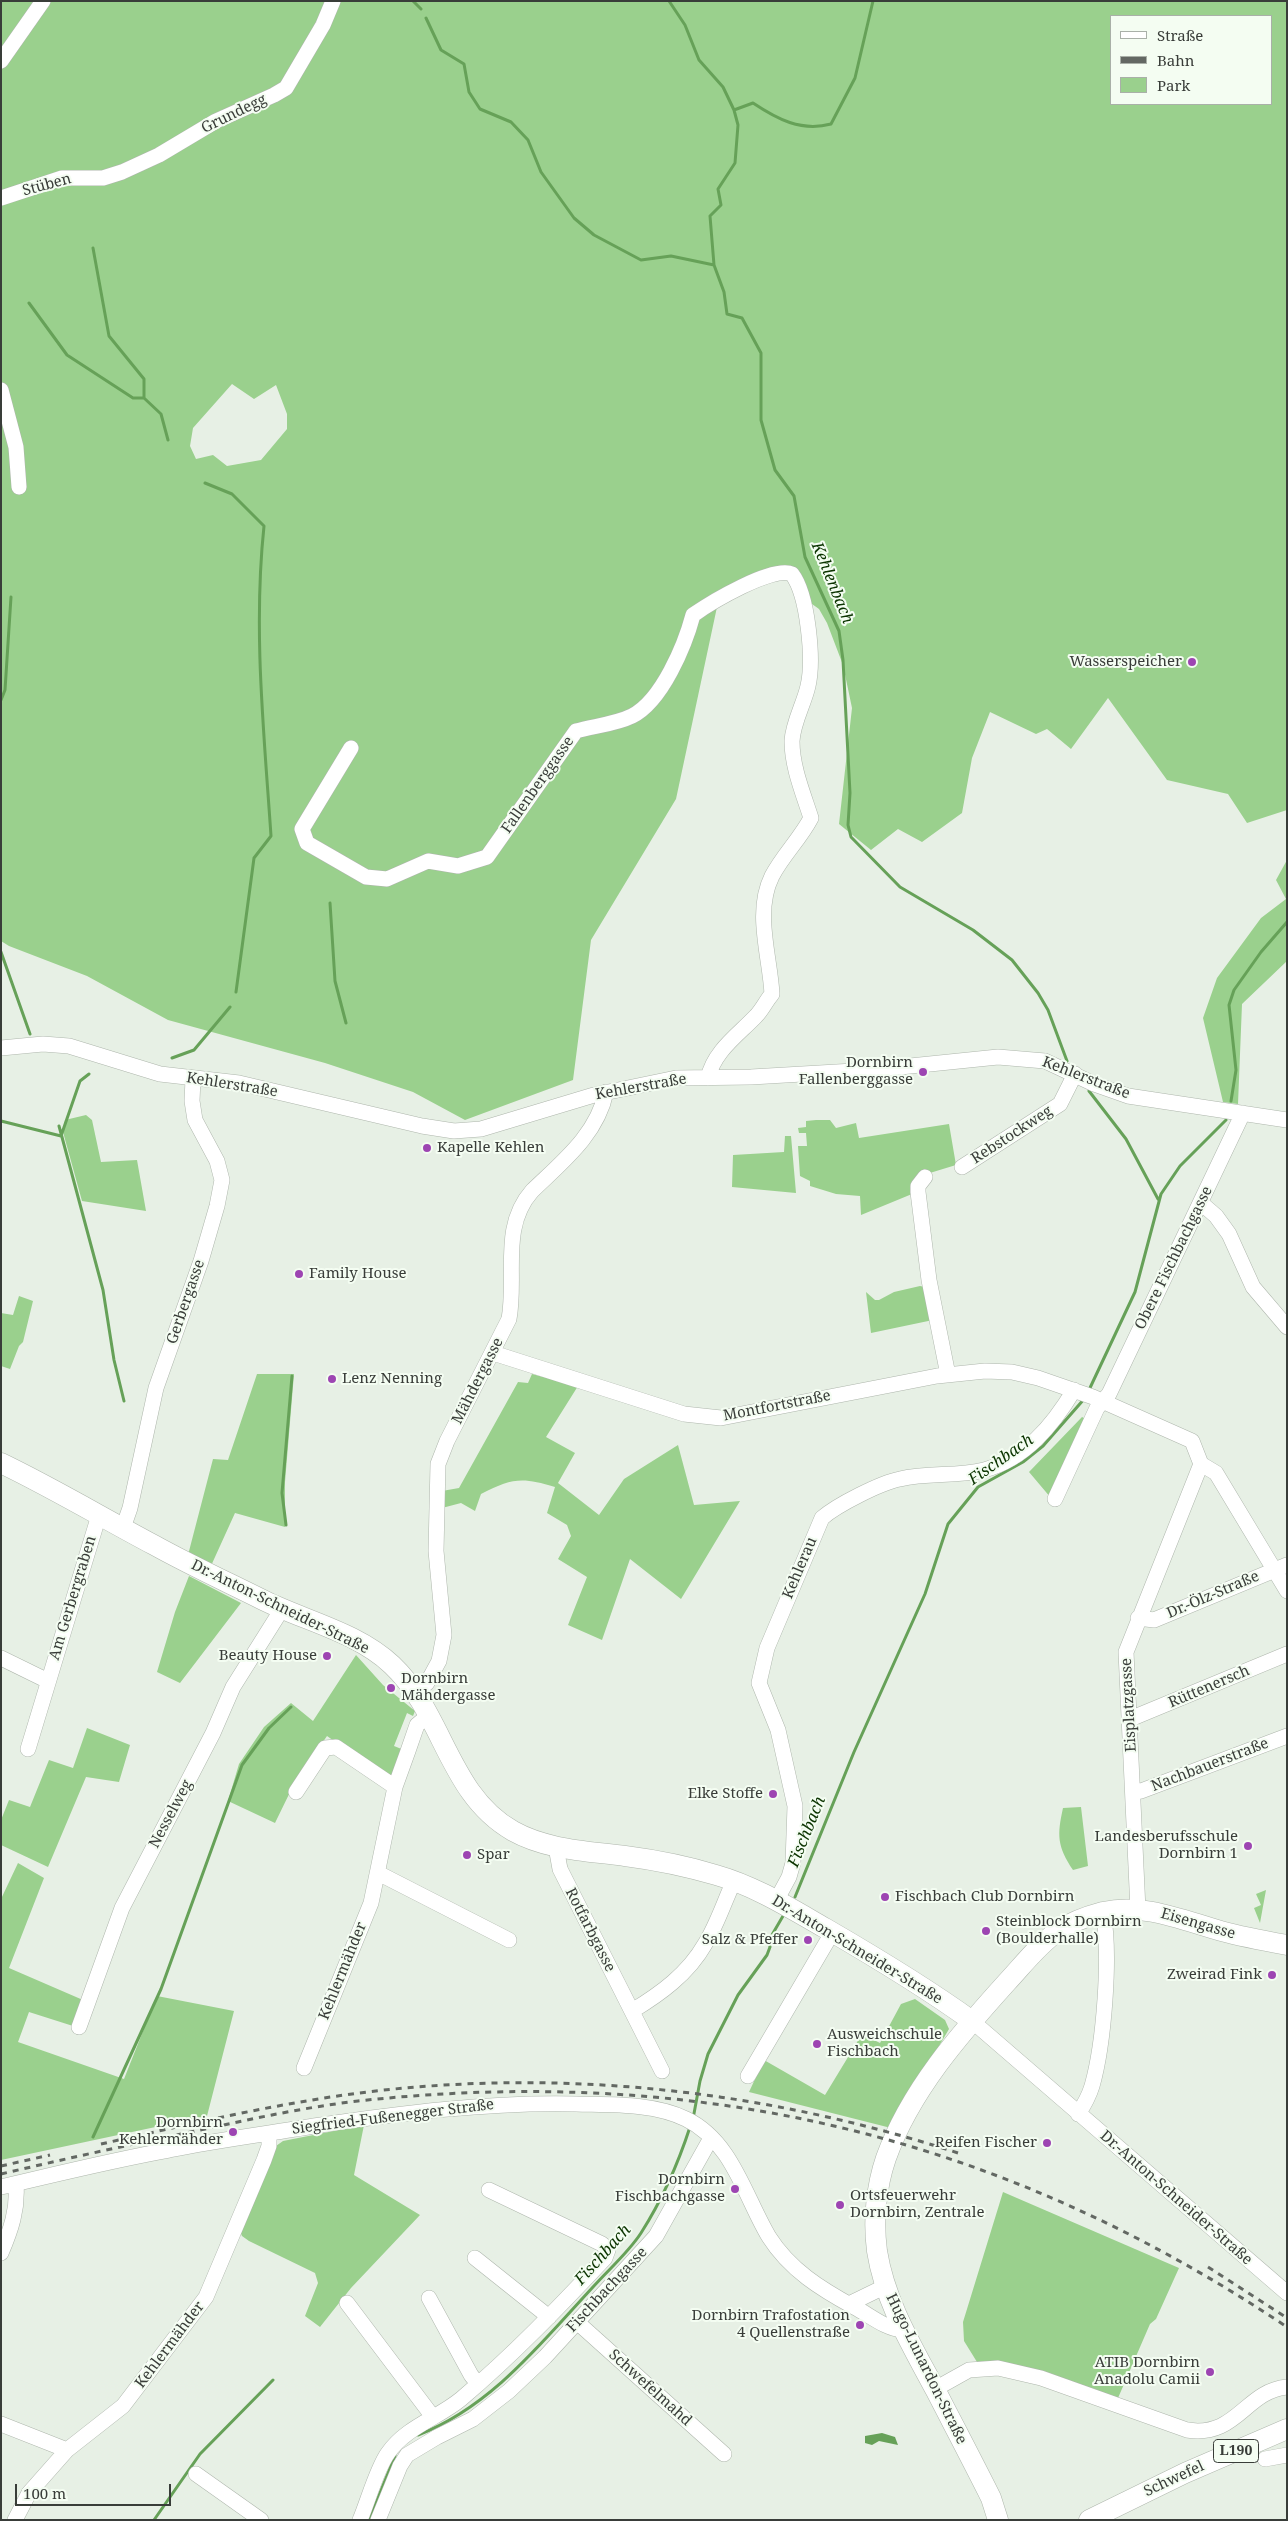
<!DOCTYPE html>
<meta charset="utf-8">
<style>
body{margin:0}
#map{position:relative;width:1288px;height:2521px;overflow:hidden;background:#e7f0e5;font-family:"Noto Serif",serif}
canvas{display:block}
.frame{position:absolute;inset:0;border:2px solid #393d39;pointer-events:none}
.legend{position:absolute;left:1110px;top:15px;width:162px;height:90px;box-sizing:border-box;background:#f4fdf2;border:1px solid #a9b0a8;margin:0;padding:6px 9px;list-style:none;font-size:15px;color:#393d39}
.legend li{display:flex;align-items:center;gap:10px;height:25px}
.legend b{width:25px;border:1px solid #a9b0a8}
.scale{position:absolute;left:15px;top:2484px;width:156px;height:22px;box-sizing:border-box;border:2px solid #393d39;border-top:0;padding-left:6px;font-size:15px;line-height:18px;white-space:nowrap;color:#393d39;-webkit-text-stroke:4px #f4fdf2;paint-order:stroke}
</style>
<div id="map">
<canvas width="1288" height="2521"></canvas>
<div class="frame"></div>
<ul class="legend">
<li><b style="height:6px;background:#fff"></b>Straße</li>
<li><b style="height:6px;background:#636863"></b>Bahn</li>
<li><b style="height:14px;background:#9ad08d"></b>Park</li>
</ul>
<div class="scale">100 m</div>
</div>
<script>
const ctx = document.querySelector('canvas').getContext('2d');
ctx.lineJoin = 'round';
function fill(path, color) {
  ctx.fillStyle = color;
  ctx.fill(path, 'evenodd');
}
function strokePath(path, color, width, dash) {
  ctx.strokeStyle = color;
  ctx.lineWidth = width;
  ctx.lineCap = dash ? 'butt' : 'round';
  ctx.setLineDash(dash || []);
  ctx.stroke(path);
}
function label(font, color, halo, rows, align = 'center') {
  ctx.font = font + ' "Noto Serif",serif';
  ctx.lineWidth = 4;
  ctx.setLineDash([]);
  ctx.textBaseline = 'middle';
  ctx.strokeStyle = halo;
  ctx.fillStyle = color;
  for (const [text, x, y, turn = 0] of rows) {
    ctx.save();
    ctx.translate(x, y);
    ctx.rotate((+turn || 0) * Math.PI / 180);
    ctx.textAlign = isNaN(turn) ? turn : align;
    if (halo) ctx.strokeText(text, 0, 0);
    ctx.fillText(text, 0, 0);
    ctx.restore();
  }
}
const green = new Path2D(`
 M1,1H1287V810L1247,823L1228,794L1167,780L1108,698L1071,749L1047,729L1036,734L990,712L972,758L962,813L922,842L898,829L871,850L839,824L852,708L843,665L827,623L819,609L805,599L798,572L786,565L720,593L676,799L591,940L573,1080L465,1120L413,1092L325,1063L168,1020L87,976L9,946L1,941ZM1112,16H1272V104H1112ZM232,384L254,399L276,385L287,414V429L261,460L227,466L213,455L196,459L190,446L193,428Z
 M1287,860V961L1242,1004L1238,1104L1223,1102L1203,1018L1217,978L1261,918L1286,899L1276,880Z
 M86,1115L92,1120L101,1162L137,1160L146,1211L82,1201L63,1132L65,1120Z
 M816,1120H830L836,1128L856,1123L859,1138L949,1124L956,1165L920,1176L912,1194L861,1215L860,1196L836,1194L810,1186V1181L800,1176L798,1146H807L806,1133H799L798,1128L806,1127V1121Z
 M785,1136H791L796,1193L732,1187L733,1155L784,1152Z
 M920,1286L925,1287L933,1320L871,1333L866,1292L875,1300H879L894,1292Z
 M19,1296L33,1301L23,1342L19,1346L10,1369L1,1366V1313L13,1315Z
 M257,1374H294L285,1482V1527L235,1513L210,1568L188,1555L213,1459L228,1460Z
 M532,1374L578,1386L546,1437L575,1453L558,1483L599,1515L624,1479L678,1445L694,1505L740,1501L681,1599L630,1559L602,1640L568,1625L587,1577L558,1559L571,1536L567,1525L547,1513L555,1487C522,1477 512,1478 481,1494L475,1511L461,1503L442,1508V1491L459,1488L518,1382L528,1383Z
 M1082,1417L1088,1420L1051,1498L1029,1472Z
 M189,1576L241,1603L180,1683L157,1672L175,1612Z
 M356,1655L383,1685L415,1711L413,1716L407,1713L394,1746L404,1750L393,1773L390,1776L375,1770L327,1736L294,1784L275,1823L228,1801L239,1764L264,1727L291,1703L313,1721Z
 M87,1728L130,1745L119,1782L86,1777L48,1867L1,1845V1820L9,1800L30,1807L49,1760L73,1768Z
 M1081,1807L1088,1866L1073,1870C1057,1846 1057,1835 1063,1808Z
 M18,1863L44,1878L9,1968L83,2000L73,2026L29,2012L18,2042L124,2079L157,1996L234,2011L207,2116L1,2160V1899Z
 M1266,1890L1260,1923L1254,1908L1261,1905L1256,1894Z
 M915,1999L945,2020L949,2029L891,2128L749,2092L764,2060L825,2095L862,2034L880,2043L901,2004Z
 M364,2125L354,2175L420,2215L351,2288L320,2327L305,2316L318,2283L315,2273L249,2241L242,2236L239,2229L276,2146L283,2141Z
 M1003,2192L1179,2268L1156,2319L1150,2324L1118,2398L1003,2363L977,2362L964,2341L963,2322Z`);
const water = new Path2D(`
 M882,2433L895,2437L898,2445L879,2441L872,2445L865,2443V2436Z`);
const stream = new Path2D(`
 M413,1L421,9
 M669,1L685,25L699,60L723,87L734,110
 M873,1L855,78L831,124C801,132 777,119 753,103L734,110L738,125L735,163L718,189L721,205L710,216L714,265L724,292L727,314L742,318L761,353V420L775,470L794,496L805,557L839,631L843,660L850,793L848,825L851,837L900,887L973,930L1012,960L1038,993L1048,1010L1067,1061
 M426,18L441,50L464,64L469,92L480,109L511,122L528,140L541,172L574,218L594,235L641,260L671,256L714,265
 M93,248L109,336L144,379V398
 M29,303L67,355L133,398H144L161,414L168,440
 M205,483L232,494L264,526C253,630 264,732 271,836L254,858L236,992
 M1,700L5,690L11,597
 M330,903L335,981L346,1023
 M1,952L30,1034
 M172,1058L194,1050L230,1007
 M1089,1091L1126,1139L1158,1199
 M1231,1101L1236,1070L1229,1005L1234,990L1261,952L1287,922
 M1,1121L61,1136L80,1081L89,1074
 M59,1126L103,1290L114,1360L124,1401
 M1089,1390L1135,1292L1161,1194L1180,1166L1226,1120
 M286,1525L282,1493L292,1376
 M795,1897L854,1752L925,1594L948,1524L978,1487L1023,1462L1043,1446L1085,1398
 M693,2119L700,2081L708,2054L738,1995L767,1955L770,1947L769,1940L783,1916
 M93,2137L161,1989L242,1765L269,1728L291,1707
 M418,2435C491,2407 541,2343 593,2287C609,2269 628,2253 641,2233C662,2200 678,2164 690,2127
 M154,2520L200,2454L273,2380
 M369,2520L395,2456`);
const minor = new Path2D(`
 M1,61L43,1
 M1,198L62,178H103L122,172L159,155L216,121L274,95L286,88L323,25L333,1
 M1,390L16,447L19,487
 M351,748L302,829L307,843L366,877L387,879L428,861L458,866L487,857L576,731C594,726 616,724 632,716C662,701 685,645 693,615C710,603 773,565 792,574C808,595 814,660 808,686C804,704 793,722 792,741C792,767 803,793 811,818C800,839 783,855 772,876C754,912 770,956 772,994C766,1001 762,1010 756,1016C738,1035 714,1051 708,1078
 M1,1048L43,1044L69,1046L160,1074L239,1083L422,1126L454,1131L481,1129L594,1095L676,1078L751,1077L871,1070L998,1057L1045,1061L1094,1084L1128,1096L1287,1120
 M962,1167L1060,1104L1075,1074
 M925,1177L918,1186V1192L929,1280L948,1375
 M1201,1203L1216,1216L1229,1234L1253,1287L1287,1327
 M493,1353L684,1414L721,1418L937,1376L985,1371L1012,1372L1038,1378L1093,1397L1192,1441L1201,1464L1126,1652L1138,1910
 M1201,1464L1216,1473L1287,1591
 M1055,1499L1097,1408L1109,1394L1243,1113
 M123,1528L130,1508L156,1388L201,1261L217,1206L222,1180L217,1161L195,1120L192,1101L193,1079
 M1138,1618L1154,1620L1287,1565
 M1,1658L48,1681
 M416,1692L427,1683L439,1661L444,1635L436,1551L438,1464L447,1441L509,1319C517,1276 500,1227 532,1191C562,1162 597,1135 606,1092
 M1130,1719L1287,1654
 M28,1749L99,1515
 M296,1792L325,1748L336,1747L395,1787
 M1134,1792L1141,1791L1287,1736
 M556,1847L560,1869L662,2071
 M378,1873L509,1940
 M776,1901L789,1877L793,1863L795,1806L778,1730L759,1683L767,1648L822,1518C837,1505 880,1483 900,1479C928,1472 956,1477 984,1470C1025,1459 1053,1425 1074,1390
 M632,2011C660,1994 688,1974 705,1944C717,1925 724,1902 734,1881
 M972,2021L1287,2293
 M79,2027L122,1908L213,1733L233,1687L282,1609
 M304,2068L371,1903L395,1787L408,1751L417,1725L429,1715
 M748,2076L832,1933
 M1078,2114C1084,2105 1089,2096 1092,2086C1104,2044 1111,1955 1103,1912
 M1,2187C57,2174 113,2160 169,2150C217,2140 266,2134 314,2126C401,2113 488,2102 576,2104C611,2105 654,2103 686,2119C732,2141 745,2197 769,2237C790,2270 821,2289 854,2307C870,2315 885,2329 903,2330
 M1,2253C11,2230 18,2209 16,2184
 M475,2258L549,2317
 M429,2298L471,2375L478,2384
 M347,2303L433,2417
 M849,2304L886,2286
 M577,2322L724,2454
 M935,2389L969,2370L998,2368L1041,2378L1187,2430C1237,2438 1245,2391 1287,2387
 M1,2424L67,2450
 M1265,2459L1287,2455
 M196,2474L261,2520
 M15,2520L29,2493L67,2450L123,2406L206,2297L264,2160L269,2146V2133
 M360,2520C368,2501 377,2468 388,2453C406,2427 438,2418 461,2399C513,2355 559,2307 605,2258L608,2250L602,2244L489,2190
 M378,2520L400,2466L407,2455L437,2437L473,2419L509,2391L545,2357L656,2236L711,2138`);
const major = new Path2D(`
 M1,1463C53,1488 103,1518 154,1545C190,1565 227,1582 263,1600C305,1621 357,1632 392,1665C444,1714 448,1794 513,1831C547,1850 588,1851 625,1856C656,1860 686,1866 716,1875C755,1886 790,1908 825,1928C875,1957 925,1987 972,2021
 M998,2520L991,2498C973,2462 954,2426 936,2391C912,2346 885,2302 877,2251C873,2221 876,2187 886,2158C910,2091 960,2034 1007,1982C1023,1965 1038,1945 1058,1931C1071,1922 1088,1916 1103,1912C1144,1903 1182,1920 1221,1931C1243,1937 1265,1941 1287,1945
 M1089,2520L1185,2473L1287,2429`);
const rail = new Path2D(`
 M101,2144C190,2124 278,2103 367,2092C567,2068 768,2091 958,2153
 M1,2166L50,2155
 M1,2174C69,2158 137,2143 205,2129C256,2118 307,2107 358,2101C700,2064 1000,2135 1287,2327
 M1208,2267L1287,2318`);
const markers = [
 [1192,662,5,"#9d45b2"],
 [923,1072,5,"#9d45b2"],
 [427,1148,5,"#9d45b2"],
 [299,1274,5,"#9d45b2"],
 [332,1379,5,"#9d45b2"],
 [327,1656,5,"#9d45b2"],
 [391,1688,5,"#9d45b2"],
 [773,1794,5,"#9d45b2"],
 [1248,1846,5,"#9d45b2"],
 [467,1855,5,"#9d45b2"],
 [885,1897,5,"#9d45b2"],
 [986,1931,5,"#9d45b2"],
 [808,1940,5,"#9d45b2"],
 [1272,1975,5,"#9d45b2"],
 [817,2044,5,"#9d45b2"],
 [233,2132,5,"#9d45b2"],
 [1047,2143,5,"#9d45b2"],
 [735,2189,5,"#9d45b2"],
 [840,2205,5,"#9d45b2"],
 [860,2325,5,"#9d45b2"],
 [1210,2372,5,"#9d45b2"]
];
const shields = [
 [1236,2451,45]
];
const shieldNames = [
 ["L190",1236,2451]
];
const streetNames = [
 ["Grundegg",234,114,-26],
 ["Stüben",47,185,-15],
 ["Fallenberggasse",538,785,-55],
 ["Kehlerstraße",1086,1078,21],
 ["Kehlerstraße",232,1085,9],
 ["Kehlerstraße",641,1087,-10],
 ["Rebstockweg",1012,1135,-33],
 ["Obere Fischbachgasse",1174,1258,-64],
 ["Gerbergasse",186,1302,-71],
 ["Mähdergasse",478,1381,-63],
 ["Montfortstraße",777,1406,-11],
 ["Kehlerau",800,1568,-67],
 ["Dr.-Ölz-Straße",1213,1595,-23],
 ["Am Gerbergraben",73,1598,-73],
 ["Dr.-Anton-Schneider-Straße",280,1607,26],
 ["Rüttenersch",1209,1687,-23],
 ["Eisplatzgasse",1129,1705,-93],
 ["Nachbauerstraße",1210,1765,-21],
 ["Nesselweg",171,1814,-62],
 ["Eisengasse",1198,1924,16],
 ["Rotfarbgasse",590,1930,63],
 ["Dr.-Anton-Schneider-Straße",857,1950,31],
 ["Kehlermähder",343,1971,-68],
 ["Siegfried-Fußenegger Straße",393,2117,-7],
 ["Dr.-Anton-Schneider-Straße",1176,2198,41],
 ["Fischbachgasse",607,2290,-47],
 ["Kehlermähder",170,2345,-53],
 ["Hugo-Lunardon-Straße",926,2369,64],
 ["Schwefelmahd",650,2388,42],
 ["Schwefel",1174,2479,-25]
];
const poiNames = [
 ["Wasserspeicher",1182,662],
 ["Dornbirn",913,1063],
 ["Fallenberggasse",913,1080],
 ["Kapelle Kehlen",437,1148,"left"],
 ["Family House",309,1274,"left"],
 ["Lenz Nenning",342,1379,"left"],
 ["Beauty House",317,1656],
 ["Dornbirn",401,1679,"left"],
 ["Mähdergasse",401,1696,"left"],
 ["Elke Stoffe",763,1794],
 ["Landesberufsschule",1238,1837],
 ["Dornbirn 1",1238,1854],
 ["Spar",477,1855,"left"],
 ["Fischbach Club Dornbirn",895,1897,"left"],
 ["Steinblock Dornbirn",996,1922,"left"],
 ["(Boulderhalle)",996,1939,"left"],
 ["Salz & Pfeffer",798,1940],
 ["Zweirad Fink",1262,1975],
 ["Ausweichschule",827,2035,"left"],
 ["Fischbach",827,2052,"left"],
 ["Dornbirn",223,2123],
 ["Kehlermähder",223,2140],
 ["Reifen Fischer",1037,2143],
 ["Dornbirn",725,2180],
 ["Fischbachgasse",725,2197],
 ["Ortsfeuerwehr",850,2196,"left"],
 ["Dornbirn, Zentrale",850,2213,"left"],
 ["Dornbirn Trafostation",850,2316],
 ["4 Quellenstraße",850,2333],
 ["ATIB Dornbirn",1200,2363],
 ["Anadolu Camii",1200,2380]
];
const waterNames = [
 ["Kehlenbach",832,583,68],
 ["Fischbach",1001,1460,-35],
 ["Fischbach",807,1832,-68],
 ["Fischbach",603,2255,-48]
];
fill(green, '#9ad08d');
fill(water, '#66a158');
strokePath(stream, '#66a158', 3);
strokePath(minor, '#aeb6ac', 16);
strokePath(major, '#aeb6ac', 21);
strokePath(minor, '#fff', 15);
strokePath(major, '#fff', 20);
strokePath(rail, '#636863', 3, [6, 6]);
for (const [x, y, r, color] of markers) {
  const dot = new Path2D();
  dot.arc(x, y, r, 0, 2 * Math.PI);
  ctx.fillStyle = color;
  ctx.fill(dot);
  strokePath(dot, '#f4fdf2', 2);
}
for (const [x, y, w] of shields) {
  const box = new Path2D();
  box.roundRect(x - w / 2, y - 11.5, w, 23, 4);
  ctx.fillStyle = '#f4fdf2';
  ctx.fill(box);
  strokePath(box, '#393d39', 1);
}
label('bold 14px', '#393d39', null, shieldNames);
label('15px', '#393d39', '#f4fdf2', streetNames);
label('15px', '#393d39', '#f4fdf2', poiNames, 'right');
label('italic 16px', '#0b3400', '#f4fdf2', waterNames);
</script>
